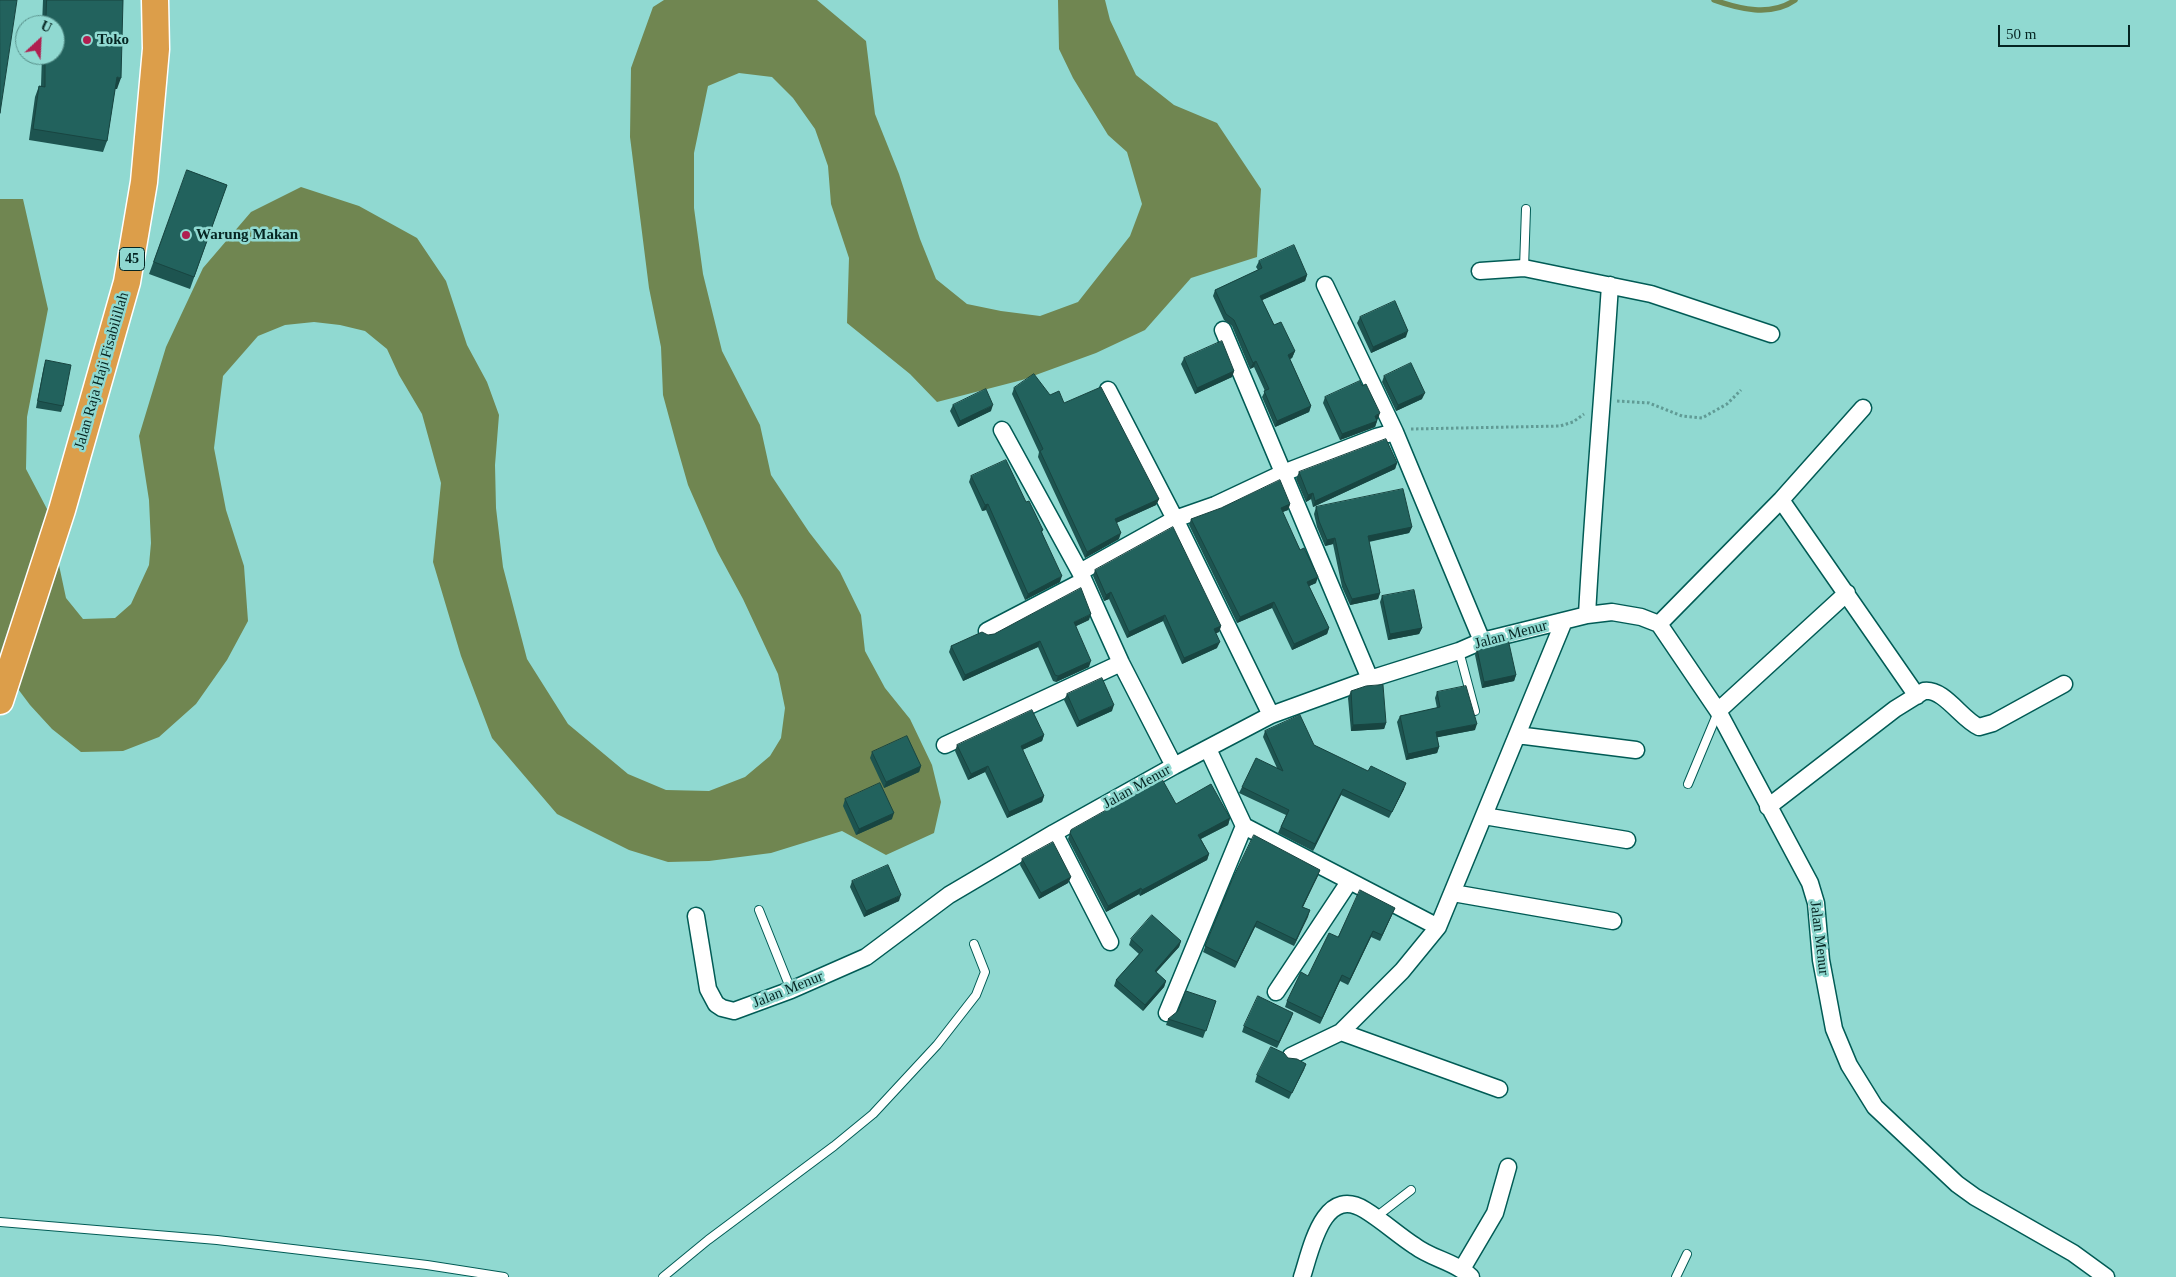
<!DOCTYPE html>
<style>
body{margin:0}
#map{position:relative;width:2176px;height:1277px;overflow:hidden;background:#90d9d1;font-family:"Times New Roman",serif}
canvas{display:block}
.north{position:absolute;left:15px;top:15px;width:50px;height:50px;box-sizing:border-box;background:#90d9d1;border:1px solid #58918b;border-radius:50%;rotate:25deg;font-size:14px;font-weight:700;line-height:20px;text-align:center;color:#052522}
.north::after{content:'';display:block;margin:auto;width:18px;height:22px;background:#b01f50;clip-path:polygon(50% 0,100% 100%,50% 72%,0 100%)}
.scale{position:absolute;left:1998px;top:25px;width:132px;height:22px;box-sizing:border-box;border:2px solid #052522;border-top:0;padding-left:6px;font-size:15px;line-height:18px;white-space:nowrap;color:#052522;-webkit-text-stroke:4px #90d9d1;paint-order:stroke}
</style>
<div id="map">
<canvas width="2176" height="1277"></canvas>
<div class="north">U</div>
<div class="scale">50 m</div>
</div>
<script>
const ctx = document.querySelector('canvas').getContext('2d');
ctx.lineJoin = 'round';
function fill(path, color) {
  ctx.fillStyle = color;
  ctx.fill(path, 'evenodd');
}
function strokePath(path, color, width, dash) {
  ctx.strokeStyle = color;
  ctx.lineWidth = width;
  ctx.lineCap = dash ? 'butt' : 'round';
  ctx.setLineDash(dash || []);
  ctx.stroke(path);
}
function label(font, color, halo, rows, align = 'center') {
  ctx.font = font + ' "Times New Roman",serif';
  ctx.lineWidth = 5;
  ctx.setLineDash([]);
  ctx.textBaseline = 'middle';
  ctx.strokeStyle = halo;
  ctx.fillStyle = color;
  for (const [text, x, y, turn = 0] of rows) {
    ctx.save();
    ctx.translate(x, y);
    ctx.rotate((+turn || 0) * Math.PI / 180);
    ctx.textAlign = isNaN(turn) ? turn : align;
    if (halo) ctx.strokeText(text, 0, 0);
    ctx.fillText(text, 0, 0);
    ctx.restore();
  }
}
const water = new Path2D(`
 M664,0H817L866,41L875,114L899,174L920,239L936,279L967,304L1001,311L1040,316L1078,302L1130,236L1142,204L1127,152L1108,135L1073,78L1059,49L1058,0H1105L1110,20L1136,75L1174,105L1217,123L1261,189L1257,257L1191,278L1145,330L1096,353L1022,380L937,402L910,374L847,323L849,258L831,204L828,166L815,129L793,98L772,77L739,73L708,86L694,153V208L703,274L722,351L760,425L771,475L809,532L840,572L861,615L865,651L885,688L910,719L932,765L941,802L934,833L886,855L842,831L771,853L709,861L668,862L629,850L557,814L492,738L461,656L433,562L441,483L422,414L399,375L387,349L365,331L340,325L314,322L285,325L258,336L223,376L214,448L226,510L244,566L248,621L227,660L196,704L159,737L123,751L81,752L52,729L30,705L0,665V199H23L48,309L27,417L26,469L47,509L66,598L83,619L115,618L131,604L149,565L151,543L149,500L139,436L166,347L203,268L251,212L301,187L359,206L417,238L446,281L467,345L487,382L499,415L495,465L496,508L503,567L527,659L568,724L628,774L666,790L709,791L745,777L770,756L781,738L785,708L778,674L743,599L717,551L688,485L676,443L663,395L661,347L649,288L630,137L631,68L653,7Z`);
const stream = new Path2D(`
 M1714,0C1739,9 1771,17 1795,0`);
const path = new Path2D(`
 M1617,401L1649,403L1682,416L1702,418L1727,404L1741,390
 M1411,429L1560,426L1573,422L1584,414`);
const service = new Path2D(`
 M1524,268L1526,209
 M1459,651L1475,711
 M1688,784L1718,712
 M759,910L791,990
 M1376,1217L1411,1190
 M0,1222L217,1240L427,1265L504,1277
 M663,1277L708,1240L834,1146L873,1114L937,1045L976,995L985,972L974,944
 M1676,1277L1687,1254`);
const minor = new Path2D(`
 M1480,271L1524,268L1651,294L1771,334
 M1325,285L1395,432L1482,641
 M1223,330L1370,679
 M1108,390L1175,519L1271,715
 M1002,430L1080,572L1121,663L1174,766
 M1781,500L1917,696
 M1080,572L1175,519L1215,505L1283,473L1376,437L1395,432
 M1587,615C1593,505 1603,395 1610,285
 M1659,624L1781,500L1863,408
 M987,631L1083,581
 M1718,711L1847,593
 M1517,735L1636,750
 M945,745L1121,663
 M1208,749L1244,826L1438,927
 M1768,807L1895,709L1924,691C1944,688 1962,720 1979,727L1993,723L2064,684
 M1484,816L1627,840
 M1054,833L1110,942
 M1453,893L1613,921
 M696,916L708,989L716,1004L722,1008L734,1011L791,990L866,957L949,895L1054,833L1174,766L1271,715L1370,679L1459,651L1482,641L1587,615L1612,612L1641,617L1659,624L1718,711L1810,883L1816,903L1821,960L1834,1029L1849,1065L1875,1107L1957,1184L1975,1197L2073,1253L2106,1277
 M1276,992L1349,882
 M1167,1013L1244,826
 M1341,1032L1499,1089
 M1291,1056L1341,1032L1402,971L1438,927L1564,621
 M1462,1269L1495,1213L1508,1167
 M1302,1277C1311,1250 1323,1184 1365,1210C1383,1221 1398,1235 1415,1246C1432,1259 1456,1262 1471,1277`);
const trunk = new Path2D(`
 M0,701L62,510L127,282L144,182L156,49L155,0`);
const wall = new Path2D(`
 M43,0H123L117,89H115L107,141L103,152L29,140L35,97L39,86H41L42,55H55V25H42Z
 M187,170L227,185L190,289L149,274Z
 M1259,261L1307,275L1305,281L1262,300L1274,325L1295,351L1292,358L1290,359L1311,406L1309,412L1275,427L1262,397L1265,391L1254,367L1250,369L1232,326L1224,320L1213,296L1215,290L1258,270L1256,267Z
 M1360,317L1406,337L1371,353L1357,323Z
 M1184,358L1234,371L1232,377L1195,394L1181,364Z
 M46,360L63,406L61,412L36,408L44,366Z
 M1384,376L1422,399L1396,411L1382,382Z
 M1014,388L1050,395L1159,499L1156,505L1116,523L1119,539L1085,558L1038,457L1039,452L1012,394Z
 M1325,397L1378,419L1377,420V421L1375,427L1340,440L1323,403Z
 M953,405L991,411L958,427L950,411Z
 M1397,463L1395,469L1313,507L1311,499L1306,502L1296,479L1299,472Z
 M971,476L1026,502L1043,530L1042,532L1060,582L1025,600L986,510L982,511L969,482Z
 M1290,504L1288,510L1282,512L1316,583L1309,586L1329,628L1327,634L1292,650L1272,608L1237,623L1189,525L1191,519Z
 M1316,507L1412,527L1409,533L1369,542L1380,593L1378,599L1350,605L1342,587L1333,544L1325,546L1317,527L1314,514Z
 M1095,570L1221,626L1219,632L1216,633L1217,648L1182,664L1163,621L1127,638L1109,599L1104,601L1093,576Z
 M1382,596L1422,628L1419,634L1388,640L1380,602Z
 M1089,620L1076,626L1089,667L1056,682L1053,681L1038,647L963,681L949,652L951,646L988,635Z
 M1477,649L1516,675L1514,681L1482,688L1475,655Z
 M1351,691L1386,723L1384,729L1351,731L1348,698Z
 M1437,692L1475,730L1437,737L1439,747L1437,753L1406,760L1397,722L1400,716L1437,708L1435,698Z
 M1067,694L1112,711L1077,727L1064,700Z
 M1265,731L1314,745L1404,789L1389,818L1341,795L1313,851L1278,833L1286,815L1239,793L1242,787L1277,768L1263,737Z
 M1044,735L1042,741L1022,750L1044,796L1042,802L1007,818L985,772L968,780L955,751L957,745Z
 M872,752L921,766L919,772L884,788L870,758Z
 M845,799L892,819L856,835L843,806Z
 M1176,804L1230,818L1228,825L1201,839L1209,854L1207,860L1140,896L1139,894L1106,912L1068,839L1071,830Z
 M1022,859L1071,877L1068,883L1039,899L1020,865Z
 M1320,870L1303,907L1310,910L1294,946L1255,927L1235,968L1203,952L1232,880Z
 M852,881L899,901L864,917L850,887Z
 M1395,908L1380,941L1371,937L1348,985L1340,981L1320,1024L1285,1007L1287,1001L1308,976L1338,937Z
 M1131,939L1181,941L1179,947L1156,972L1166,981L1164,987L1143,1011L1114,986L1116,980L1139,954L1129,945Z
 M1216,1001L1203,1038L1166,1025L1168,1019Z
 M1293,1013L1277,1048L1242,1032L1244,1026Z
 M1288,1058L1306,1064L1289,1099L1255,1082L1257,1075Z`);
const shadedWall = new Path2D(`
 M117,77L121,78L117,89H113Z
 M1307,275L1305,281L1258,302L1260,296Z
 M1408,331L1406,337L1371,353L1373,347Z
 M1295,351L1292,358L1285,361L1288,355Z
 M1256,361L1254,367L1250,369L1253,363Z
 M1234,371L1232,377L1195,394L1197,388Z
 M1425,393L1422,399L1396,411L1398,405Z
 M993,405L991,411L958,427L960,421Z
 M1311,406L1309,412L1275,427L1277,421Z
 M1380,413L1378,419L1373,422L1375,416Z
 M1377,421L1375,427L1340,440L1342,434Z
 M1397,463L1395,469L1313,507L1315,501Z
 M1313,493L1311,499L1306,502L1308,495Z
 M1159,499L1156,505L1112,525L1115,519Z
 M988,504L986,510L982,511L985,505Z
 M1290,504L1288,510L1278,514L1281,508Z
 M1412,527L1409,533L1366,542L1368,536Z
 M1121,533L1119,539L1085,558L1087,552Z
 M1335,538L1333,544L1325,546L1327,540Z
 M1062,576L1060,582L1025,600L1028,594Z
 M1318,577L1316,583L1305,588L1307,582Z
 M1111,592L1109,599L1104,601L1106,595Z
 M1380,593L1378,599L1350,605L1352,599Z
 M1274,602L1272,608L1237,623L1240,617Z
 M1091,614L1089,620L1072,628L1074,622Z
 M1165,615L1163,621L1127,638L1129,632Z
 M1221,626L1219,632L1212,635L1214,629Z
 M1329,628L1327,634L1292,650L1294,644Z
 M1422,628L1419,634L1388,640L1390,634Z
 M1040,641L1038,647L963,681L965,675Z
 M1220,642L1217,648L1182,664L1184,658Z
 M1091,661L1089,667L1056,682L1058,676Z
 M1516,675L1514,681L1482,688L1484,682Z
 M1114,705L1112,711L1077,727L1079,721Z
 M1386,723L1384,729L1351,731L1353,725Z
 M1477,724L1475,730L1434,738L1436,732Z
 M1044,735L1042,741L1018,752L1021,746Z
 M1439,747L1437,753L1406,760L1408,754Z
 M921,766L919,772L884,788L886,782Z
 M988,766L985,772L968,780L971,774Z
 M1406,783L1404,789L1389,818L1392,812Z
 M1343,789L1341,795L1313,851L1315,844Z
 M1044,796L1042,802L1007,818L1009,812Z
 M894,813L892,819L856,835L859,829Z
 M1230,818L1228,825L1196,841L1198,835Z
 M1209,854L1207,860L1140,896L1142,890Z
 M1320,870L1318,876L1300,913L1302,907Z
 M1071,877L1068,883L1039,899L1041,893Z
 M1141,888L1139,894L1106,912L1108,906Z
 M901,895L899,901L864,917L866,911Z
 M1395,908L1392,915L1380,941L1382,935Z
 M1310,910L1308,917L1294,946L1296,940Z
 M1257,921L1255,927L1235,968L1237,962Z
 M1373,931L1371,937L1348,985L1350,979Z
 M1181,941L1179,947L1152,977L1155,971Z
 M1342,975L1340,981L1320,1024L1322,1018Z
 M1166,981L1164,987L1143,1011L1145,1005Z
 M1293,1013L1291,1019L1277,1048L1279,1042Z
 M1306,1064L1304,1070L1289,1099L1292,1093Z`);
const building = new Path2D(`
 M0,0H17L0,113Z
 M47,0H123L121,78L117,77L107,141L33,129L39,86L45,87V55H55V25H46Z
 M187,170L227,185L194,277L154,262Z
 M1294,245L1307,275L1260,296L1274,325L1281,322L1295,351L1288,355L1311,406L1277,421L1264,391L1269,389L1256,361L1253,363L1234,320L1226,314L1215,290L1262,268L1259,261Z
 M1395,301L1408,331L1373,347L1360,317Z
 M1222,341L1234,371L1197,388L1184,358Z
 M46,360L71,365L63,406L38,401Z
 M1411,363L1425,393L1398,405L1384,376Z
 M1034,374L1050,395L1059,391L1064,403L1101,387L1159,499L1115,519L1121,533L1087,552L1040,451L1043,449L1014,388Z
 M1360,381L1362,386L1366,384L1380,413L1375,416L1377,421L1342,434L1325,397Z
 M986,389L993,405L960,421L953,405Z
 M1386,439L1397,463L1315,501L1313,493L1308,495L1299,472Z
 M1006,460L1026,502L1029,501L1043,530L1041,531L1062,576L1028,594L988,504L985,505L971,476Z
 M1280,480L1290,504L1281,508L1300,550L1304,548L1318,577L1307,582L1329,628L1294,644L1274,602L1240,617L1191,519L1221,508Z
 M1403,489L1412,527L1368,536L1380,593L1352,599L1344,581L1335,538L1327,540L1319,521L1316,507Z
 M1173,527L1221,626L1214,629L1220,642L1184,658L1165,615L1129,632L1111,592L1106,595L1095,570Z
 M1081,588L1091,614L1074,622L1091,661L1058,676L1055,675L1040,641L965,675L951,646L982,632L988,635L994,634Z
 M1414,590L1422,628L1390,634L1382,596Z
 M1508,639L1516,675L1484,682L1477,649Z
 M1102,678L1114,705L1079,721L1067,694Z
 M1383,685L1386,723L1353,725L1351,691L1366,686Z
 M1466,686L1477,724L1436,732L1439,747L1408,754L1400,716L1440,707L1437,692Z
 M1032,710L1044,735L1021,746L1044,796L1009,812L988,766L971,774L957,745Z
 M1300,715L1314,745L1368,771L1371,766L1406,783L1392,812L1343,789L1315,844L1281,827L1289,810L1242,787L1256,758L1283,771L1265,731Z
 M907,736L921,766L886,782L872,752Z
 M1162,779L1176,804L1211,784L1230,818L1198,835L1209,854L1142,890L1141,888L1108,906L1070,833L1071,830Z
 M880,783L894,813L859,829L845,799Z
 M1254,835L1320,870L1302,907L1310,910L1296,940L1257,921L1237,962L1205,946L1232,880Z
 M1053,842L1071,877L1041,893L1022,859Z
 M888,865L901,895L866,911L852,881Z
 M1360,890L1395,908L1382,935L1373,931L1350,979L1342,975L1322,1018L1287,1001L1301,972L1308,976L1329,933L1338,937Z
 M1152,915L1181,941L1155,971L1166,981L1145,1005L1116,980L1143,950L1131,939Z
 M1186,991L1216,1001L1206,1031L1168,1019L1178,1011Z
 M1258,996L1293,1013L1279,1042L1244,1026Z
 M1271,1047L1284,1053L1288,1058L1297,1059L1306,1064L1292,1093L1257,1075Z`);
const markers = [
 [87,40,5,"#b01f50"],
 [186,235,5,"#b01f50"]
];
const shields = [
 [132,259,25]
];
const shieldNames = [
 ["45",132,259]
];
const poiNames = [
 ["Toko",97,40],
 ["Warung Makan",196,235]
];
const streetNames = [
 ["Jalan Raja Haji Fisabilillah",102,371,-74],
 ["Jalan Menur",1511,635,-15],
 ["Jalan Menur",1137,787,-29],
 ["Jalan Menur",1819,938,83],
 ["Jalan Menur",788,990,-22]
];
fill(water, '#708651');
strokePath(stream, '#708651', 5.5);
strokePath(service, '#015b55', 10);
strokePath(minor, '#015b55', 19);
strokePath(trunk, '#fff', 29);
strokePath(path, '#609b95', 3, [2.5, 2.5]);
strokePath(service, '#fff', 8);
strokePath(minor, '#fff', 16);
strokePath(trunk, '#dc9e4a', 26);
fill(wall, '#1d5450');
fill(shadedWall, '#184541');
fill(building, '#22625d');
strokePath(building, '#184541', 1);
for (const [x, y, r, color] of markers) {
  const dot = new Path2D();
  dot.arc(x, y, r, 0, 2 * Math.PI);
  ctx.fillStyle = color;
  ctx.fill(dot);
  strokePath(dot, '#90d9d1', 2);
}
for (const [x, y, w] of shields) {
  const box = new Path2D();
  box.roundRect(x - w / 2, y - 11.5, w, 23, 4);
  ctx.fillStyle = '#90d9d1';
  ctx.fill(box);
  strokePath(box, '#052522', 1);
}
label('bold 14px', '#052522', null, shieldNames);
label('bold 15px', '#052522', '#90d9d1', poiNames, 'left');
label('15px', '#052522', '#90d9d1', streetNames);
</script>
